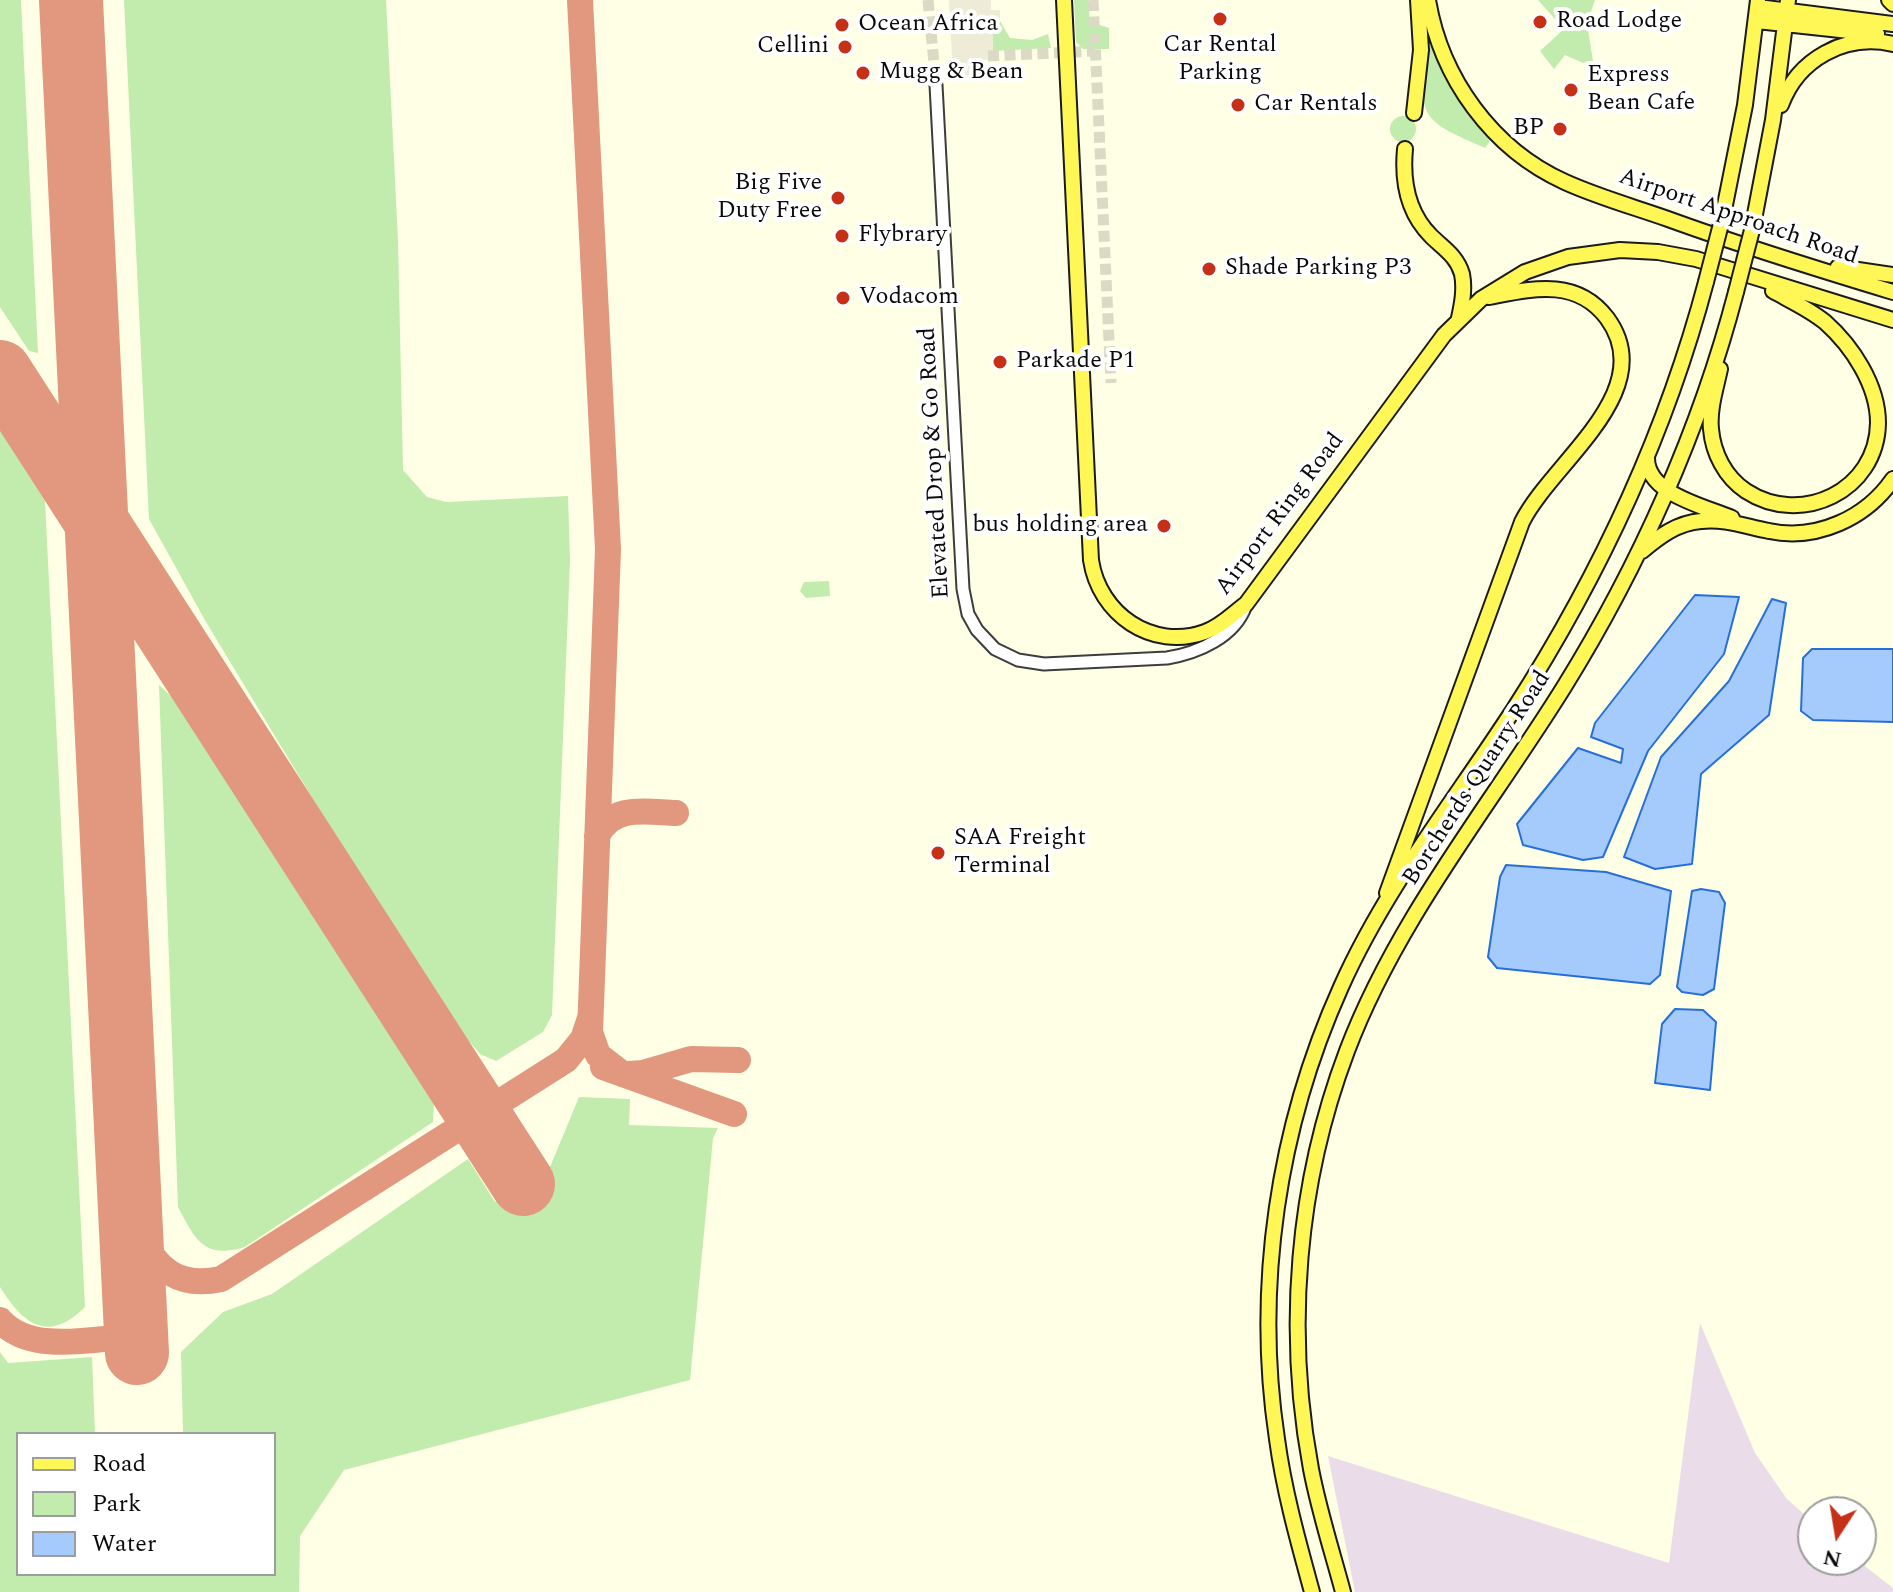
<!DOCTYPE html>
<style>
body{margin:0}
#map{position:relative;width:1893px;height:1592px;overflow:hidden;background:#ffffe6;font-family:Spectral,serif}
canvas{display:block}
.legend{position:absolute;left:16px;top:1432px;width:260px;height:144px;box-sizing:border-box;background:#fff;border:2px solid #9d9d9d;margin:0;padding:10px 14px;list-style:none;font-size:24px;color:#0a0a0a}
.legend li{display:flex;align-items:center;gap:16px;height:40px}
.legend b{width:40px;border:2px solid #9d9d9d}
.north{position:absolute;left:1797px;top:1496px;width:80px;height:80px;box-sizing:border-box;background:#fff;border:2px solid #9d9d9d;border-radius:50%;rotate:192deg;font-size:22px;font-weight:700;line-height:32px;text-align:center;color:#0a0a0a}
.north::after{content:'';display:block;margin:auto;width:28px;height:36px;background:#c53016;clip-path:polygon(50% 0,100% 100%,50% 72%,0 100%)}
</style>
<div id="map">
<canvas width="1893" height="1592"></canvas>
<ul class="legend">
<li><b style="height:10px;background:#fff756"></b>Road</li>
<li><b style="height:22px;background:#c1ecad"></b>Park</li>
<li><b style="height:22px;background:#a5cbfc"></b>Water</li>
</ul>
<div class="north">N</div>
</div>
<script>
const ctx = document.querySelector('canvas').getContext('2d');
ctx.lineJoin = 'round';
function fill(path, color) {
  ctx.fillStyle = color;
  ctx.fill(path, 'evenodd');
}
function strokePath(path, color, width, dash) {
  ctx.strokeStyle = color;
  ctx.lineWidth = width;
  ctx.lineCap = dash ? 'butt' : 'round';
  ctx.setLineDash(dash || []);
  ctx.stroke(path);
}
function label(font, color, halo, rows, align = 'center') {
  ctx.font = font + ' Spectral,serif';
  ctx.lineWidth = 8;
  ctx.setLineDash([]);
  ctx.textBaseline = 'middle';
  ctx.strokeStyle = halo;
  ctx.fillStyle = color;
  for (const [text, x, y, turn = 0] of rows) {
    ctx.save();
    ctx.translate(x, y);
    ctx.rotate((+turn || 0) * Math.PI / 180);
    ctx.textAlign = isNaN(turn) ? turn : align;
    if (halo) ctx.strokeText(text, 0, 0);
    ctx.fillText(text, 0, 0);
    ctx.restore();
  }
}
const industrial = new Path2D(`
 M1700,1323L1755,1453L1787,1499L1813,1522V1560H1857L1893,1588V1592H1355L1328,1456L1669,1563Z`);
const green = new Path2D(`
 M0,0H21L38,353L29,351L0,307Z
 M124,0H386L398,240L403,470L427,497L446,502L568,496L570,560L552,1015L543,1032L496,1061L480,1054L435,1001L206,622L149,519Z
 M1074,0H1088L1090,22L1109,28V49H1083L1076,42Z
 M1538,0H1595L1587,23L1593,61L1583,63L1565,55L1554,69L1540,51L1564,29Z
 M1000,21L1010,38L1032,40L1048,34L1051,48L993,51L992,22Z
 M1432,45L1467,114L1490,141L1485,148C1419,119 1419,118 1426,48Z
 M1390 129a13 13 0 1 1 26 0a13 13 0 1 1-26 0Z
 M0,430L45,501L85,1307C48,1344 23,1324 0,1287Z
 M829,581L830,596L806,598L800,591L804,582Z
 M159,685L172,697L434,1101L433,1122L245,1247C204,1259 196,1241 178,1207Z
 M579,1097L630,1099L629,1125L718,1128L713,1138L690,1380L344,1470L300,1536L299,1592H0V1352L8,1363L92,1357L95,1434H18V1574H274V1434H183L181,1352L223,1312L272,1294L468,1159L495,1202L550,1167Z`);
const plaza = new Path2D(`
 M949,0H991V10H1000V21L992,22L993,51H988V60L972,61V76L953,78Z`);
const water = new Path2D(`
 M1695,595L1739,597L1724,654L1648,751L1603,857L1583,860L1523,845L1517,824L1578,748L1621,763L1623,749L1591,737L1595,723Z
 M1772,599L1786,603L1769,715L1701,774L1692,864L1655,869L1624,857L1661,757L1729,681Z
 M1812,649H1893V722L1813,720L1801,711L1803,658Z
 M1506,865L1606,872L1671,891L1660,975L1650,984L1497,968L1488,957L1500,877Z
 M1701,889L1719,892L1725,903L1714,989L1703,995L1682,992L1677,987L1692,891Z
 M1675,1009L1703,1010L1716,1022L1710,1090L1655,1083L1662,1024Z`);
const taxiway = new Path2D(`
 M580,0L608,549L590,1032L598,1055L620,1072
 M597,836C612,804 646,812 676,813
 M603,1067L734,1114
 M629,1074L643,1073L691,1059L738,1060
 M126,1122C130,1181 128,1299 221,1279L566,1060L583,1039L590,1018
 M0,1320C31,1355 94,1338 136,1336`);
const runway = new Path2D(`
 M71,0L137,1353
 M0,372L523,1184`);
const minorTunnel = new Path2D(`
 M928,0L936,85
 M1093,0L1111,383
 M988,56L1095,51`);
const minor = new Path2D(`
 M936,85L963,589L968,614L977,630L995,649L1018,660L1044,664L1167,658C1198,653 1235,637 1246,605`);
const major = new Path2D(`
 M1064,0L1091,560C1099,614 1152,651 1205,632C1222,626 1232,614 1246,604L1444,335L1481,299L1525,272L1568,257L1620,250L1658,252L1696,259L1893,320
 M1428,0C1441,78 1492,149 1565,182C1598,197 1634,207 1668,219C1742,246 1817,269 1893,292
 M1889,0L1893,4
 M1758,7L1893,24
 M1757,21L1877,34
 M1781,105C1798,59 1845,33 1893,44
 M1414,113L1421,50L1418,0
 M1405,149C1402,181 1407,212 1431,236C1443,248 1457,256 1462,274C1465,289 1462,304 1459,318
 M1722,220L1745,105L1758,0
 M1752,230L1773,120L1788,0
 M1838,267L1893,275
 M1720,369C1716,388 1709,409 1711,429C1713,453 1725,477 1746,491C1801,527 1877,491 1878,423C1878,385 1852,346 1825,322C1809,309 1791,301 1773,291
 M1647,458C1647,494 1704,506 1732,518
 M1642,551C1660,536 1677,523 1701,521C1724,518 1747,527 1769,531C1817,541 1866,518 1893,479
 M1387,893L1522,522C1552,462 1661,391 1607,318C1576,277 1531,289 1489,297
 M1312,1592C1298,1541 1284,1491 1277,1439C1254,1287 1278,1127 1341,987C1385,888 1455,800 1514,709C1598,578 1666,433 1706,282
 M1343,1592C1332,1551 1319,1511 1311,1469C1285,1330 1297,1183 1347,1051C1397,919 1490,806 1564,687C1639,566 1700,430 1736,292`);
const majorBridge = new Path2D(`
 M1706,282L1722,220
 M1736,292L1752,230`);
const markers = [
 [1220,19,8,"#c53016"],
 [1540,22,8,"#c53016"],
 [842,25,8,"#c53016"],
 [845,47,8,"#c53016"],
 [863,73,8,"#c53016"],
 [1571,90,8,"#c53016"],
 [1238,105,8,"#c53016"],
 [1560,129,8,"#c53016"],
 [838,198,8,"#c53016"],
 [842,236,8,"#c53016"],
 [1209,269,8,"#c53016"],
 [843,298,8,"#c53016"],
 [1000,362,8,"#c53016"],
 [1164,526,8,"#c53016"],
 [938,853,8,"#c53016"]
];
const poiNames = [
 ["Road Lodge",1556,22],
 ["Ocean Africa",858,25],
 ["Car Rental",1220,46,"center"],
 ["Parking",1220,74,"center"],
 ["Cellini",829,47,"right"],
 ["Mugg & Bean",879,73],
 ["Express",1587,76],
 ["Bean Cafe",1587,104],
 ["Car Rentals",1254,105],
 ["BP",1544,129,"right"],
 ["Big Five",822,184,"right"],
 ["Duty Free",822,212,"right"],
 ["Flybrary",858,236],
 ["Shade Parking P3",1225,269],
 ["Vodacom",859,298],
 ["Parkade P1",1016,362],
 ["bus holding area",1148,526,"right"],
 ["SAA Freight",954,839],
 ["Terminal",954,867]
];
const streetNames = [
 ["Airport Approach Road",1738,218,19],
 ["Elevated Drop & Go Road",936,463,-93],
 ["Airport Ring Road",1281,515,-53],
 ["Borcherds Quarry Road",1478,779,-57]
];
fill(industrial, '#eadce9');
fill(green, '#c1ecad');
fill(plaza, '#eeecd6');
fill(water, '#a5cbfc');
strokePath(water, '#266fda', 2);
strokePath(taxiway, '#e2987e', 26);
strokePath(runway, '#e2987e', 64);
strokePath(minorTunnel, '#dadac5', 11, [11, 5.5]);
strokePath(minor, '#3d3d3d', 15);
strokePath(major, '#1b1b1b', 18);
strokePath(minor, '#fff', 11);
strokePath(major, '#fff756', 14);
strokePath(majorBridge, '#1b1b1b', 18, []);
strokePath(majorBridge, '#fff756', 14);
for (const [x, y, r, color] of markers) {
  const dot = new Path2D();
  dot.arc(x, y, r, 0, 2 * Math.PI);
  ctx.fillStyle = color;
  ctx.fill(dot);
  strokePath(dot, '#fff', 3);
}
label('24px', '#0a0a0a', '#fff', poiNames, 'left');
label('24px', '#0a0a0a', '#fff', streetNames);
</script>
